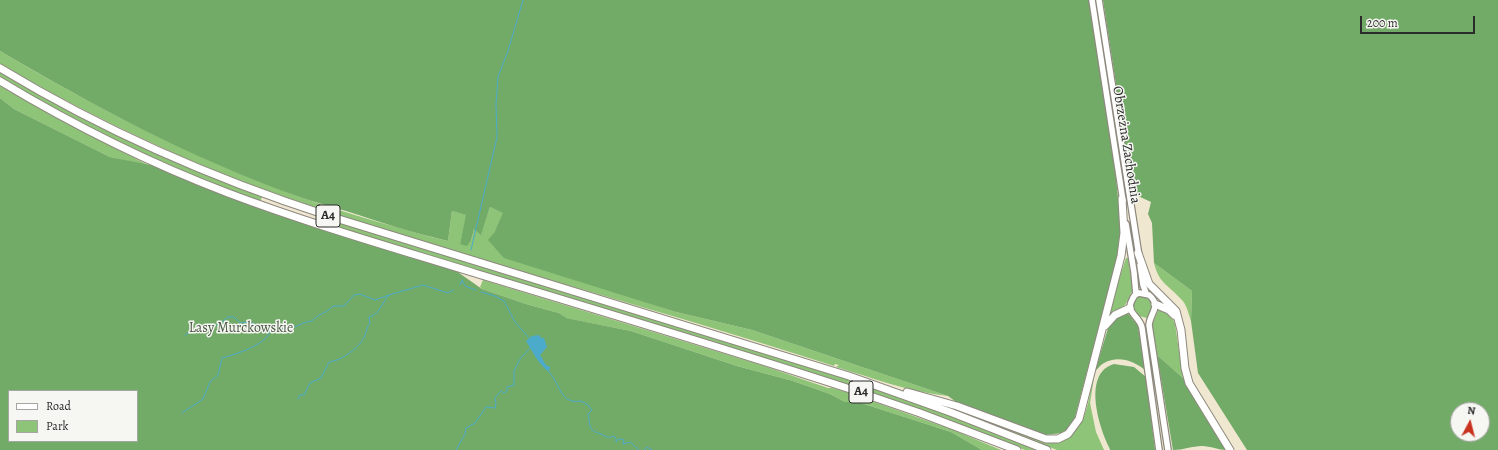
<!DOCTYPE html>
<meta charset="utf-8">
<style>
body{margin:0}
#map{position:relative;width:1498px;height:450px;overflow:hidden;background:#f0e7d0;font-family:Alegreya,serif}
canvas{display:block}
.legend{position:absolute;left:8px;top:390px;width:130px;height:52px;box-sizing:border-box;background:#f6f6f2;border:1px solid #a5a5a2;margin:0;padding:5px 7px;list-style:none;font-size:12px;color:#2b2b2b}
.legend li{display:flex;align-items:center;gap:8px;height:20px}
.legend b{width:20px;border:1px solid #a5a5a2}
.north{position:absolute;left:1450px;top:402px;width:40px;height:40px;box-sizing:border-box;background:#f6f6f2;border:1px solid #a5a5a2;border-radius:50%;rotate:7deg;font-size:11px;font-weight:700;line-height:16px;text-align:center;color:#2b2b2b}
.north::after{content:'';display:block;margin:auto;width:14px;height:18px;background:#c8321e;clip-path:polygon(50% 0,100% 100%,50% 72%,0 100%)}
.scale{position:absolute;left:1360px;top:16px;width:115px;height:18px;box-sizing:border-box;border:2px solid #2b2b2b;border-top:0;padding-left:5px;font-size:12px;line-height:14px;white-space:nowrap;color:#2b2b2b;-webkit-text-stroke:3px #f6f6f2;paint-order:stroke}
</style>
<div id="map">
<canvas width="1498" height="450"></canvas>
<ul class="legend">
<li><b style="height:5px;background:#fff"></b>Road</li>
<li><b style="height:11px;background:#8dc477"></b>Park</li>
</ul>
<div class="north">N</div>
<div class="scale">200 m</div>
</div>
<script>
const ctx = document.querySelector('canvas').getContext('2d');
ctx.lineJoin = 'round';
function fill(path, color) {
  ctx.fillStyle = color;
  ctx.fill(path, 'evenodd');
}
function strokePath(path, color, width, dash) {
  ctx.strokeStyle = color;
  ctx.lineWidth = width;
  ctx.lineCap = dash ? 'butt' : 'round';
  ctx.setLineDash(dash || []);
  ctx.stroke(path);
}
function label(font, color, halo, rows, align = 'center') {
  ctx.font = font + ' Alegreya,serif';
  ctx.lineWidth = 3;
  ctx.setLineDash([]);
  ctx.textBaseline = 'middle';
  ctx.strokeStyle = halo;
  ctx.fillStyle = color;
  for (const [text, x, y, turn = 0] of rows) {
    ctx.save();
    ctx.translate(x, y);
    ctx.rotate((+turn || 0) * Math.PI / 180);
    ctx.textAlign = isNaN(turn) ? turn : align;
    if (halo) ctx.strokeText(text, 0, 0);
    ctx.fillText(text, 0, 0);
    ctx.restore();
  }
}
const green = new Path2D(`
 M0,51C94,107 192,157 295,195C340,212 386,224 431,237L448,241L452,211L467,215L460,244L471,240L474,228L481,234L490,207L504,213L494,233L640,300L676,312L752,330L948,396C909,392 873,378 836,367L839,365L835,364L834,366C634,301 431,250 233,179L236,178H232C152,145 75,108 0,64Z
 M0,71L135,144L186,167L262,197L260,202L181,171L98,133L0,78Z
 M0,86L64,122L150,166L110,157L14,109L0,98Z
 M326,218L827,372L928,407L1040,450H1025L935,415L324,224Z
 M1126,258H1128L1133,290L1125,305L1105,321Z
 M1154,263L1192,291L1191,321C1188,313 1187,304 1180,298C1167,284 1159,283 1154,263Z
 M483,280L761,365L828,388H832L849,393L953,430L1001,450H982L951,432L858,402H845L830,394L793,381L737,366L631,331L565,318L559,313L526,304L482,289L480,287Z
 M1138,296L1146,297L1152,303L1151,311L1147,318L1139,316L1134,310V303Z
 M1159,309L1172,317L1175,324L1183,378L1157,355L1152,325Z
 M1095,371L1090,403L1096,432L1104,450H1057L932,401L1057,442C1088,434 1088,398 1095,371Z`);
const forest = new Path2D(`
 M0,0H1089L1115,169L1120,217V248L1075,417L1070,427L1062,433L1045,435L959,404L948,396L752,330L676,312L504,258L488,240L494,233L503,213L490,207L481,235L474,229L471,240L467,246L460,244L466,215L452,211L448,241C413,233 380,222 346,211C330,206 313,202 297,196C193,159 95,107 0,51Z
 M1103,0H1498V450H1247L1198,373L1191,321L1192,291L1154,263L1152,223L1148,214L1151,202L1138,196L1132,188ZM1458,410H1482V434H1458Z
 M0,98L14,109L110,157L160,167L452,268L482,289L526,304L559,313L566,318L631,331L737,366L793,381L830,394L845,402H858L951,432L982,450H0ZM9,391H137V441H9Z
 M1126,311L1138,326L1145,370C1134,361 1118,355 1104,363C1100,365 1098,369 1095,371L1109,325Z
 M1157,355L1183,378L1197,403L1227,450C1218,450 1211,446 1202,446C1192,446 1183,450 1173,450Z
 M1114,364L1134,367L1146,377L1155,450H1110L1109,447C1099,427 1082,373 1114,364Z`);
const water = new Path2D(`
 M539,335L541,338H544L547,347L540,355L546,365L550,367L549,372C538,364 533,352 526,341L532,336Z`);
const stream = new Path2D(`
 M471,250L497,137L496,104L498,77L508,51L523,0
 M462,280L465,286L476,290
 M460,285L462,280
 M481,292L495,296L504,301L515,322L529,338
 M185,335L192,331L195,332L202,326L210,324C220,328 221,322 228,317H234L240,323L249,322L270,330
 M549,372C560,383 560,405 581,401L588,405L592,410L588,414C591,426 587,430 601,434C606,436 608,439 614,436L616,438V442L619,439L624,440L623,444L630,442L639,450
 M298,399L300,395H304L310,383L321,378L329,362C341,361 361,347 365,335C367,330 366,328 370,323L369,317C380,314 381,304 389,295L423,285L448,293L453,290
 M182,413L203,399L210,382L218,375L222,358C237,354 266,345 271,330C277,327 283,330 290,328C298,327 302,322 312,321C318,314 327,313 333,306H344L354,295L360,294L375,300L389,295
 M456,450L465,434L466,428L475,423L486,407L495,408L496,403L495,398L501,391L504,393L507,391V387L514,385V371L520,359L530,348
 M644,450L647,447L652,450`);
const secondary = new Path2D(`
 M1092,0L1123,201
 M1099,0L1139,256
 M1126,224L1134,272L1136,294
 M1140,265L1143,285L1146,293
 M1159,450L1142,328C1140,316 1125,313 1132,300C1134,296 1135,294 1139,293L1149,295C1162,306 1150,313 1149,325L1168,450`);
const highway = new Path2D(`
 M0,68C104,131 214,179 329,216L849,376L950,412L1047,450
 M0,81C73,125 149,163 228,193C310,224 394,248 478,274C601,311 724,348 847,388L920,413L1017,450
 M1138,253L1149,284L1176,311L1181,330L1185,368L1189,383L1230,450
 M1155,304L1169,310L1174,315
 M1105,326L1115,315L1130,308
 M907,392L957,406L1046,439H1058L1068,434L1079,419L1121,256L1124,233L1122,199`);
const shields = [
 [328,216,24],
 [861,392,24]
];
const shieldNames = [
 ["A4",328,216],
 ["A4",861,392]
];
const streetNames = [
 ["Obrzeżna Zachodnia",1126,145,81]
];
const parkNames = [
 ["Lasy Murckowskie",241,329]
];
fill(green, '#8dc477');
fill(forest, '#72aa68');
fill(water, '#4caaca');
strokePath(stream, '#4caaca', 1);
strokePath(secondary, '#8e897e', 8);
strokePath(highway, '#8e897e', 9);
strokePath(secondary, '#fff', 5.5);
strokePath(highway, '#fff', 7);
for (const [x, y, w] of shields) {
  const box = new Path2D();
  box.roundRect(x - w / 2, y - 11, w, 22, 3);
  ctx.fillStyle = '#f6f6f2';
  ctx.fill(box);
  strokePath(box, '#2b2b2b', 1);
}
label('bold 13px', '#2b2b2b', null, shieldNames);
label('14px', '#2b2b2b', '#f6f6f2', streetNames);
label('14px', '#485942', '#f6f6f2', parkNames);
</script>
